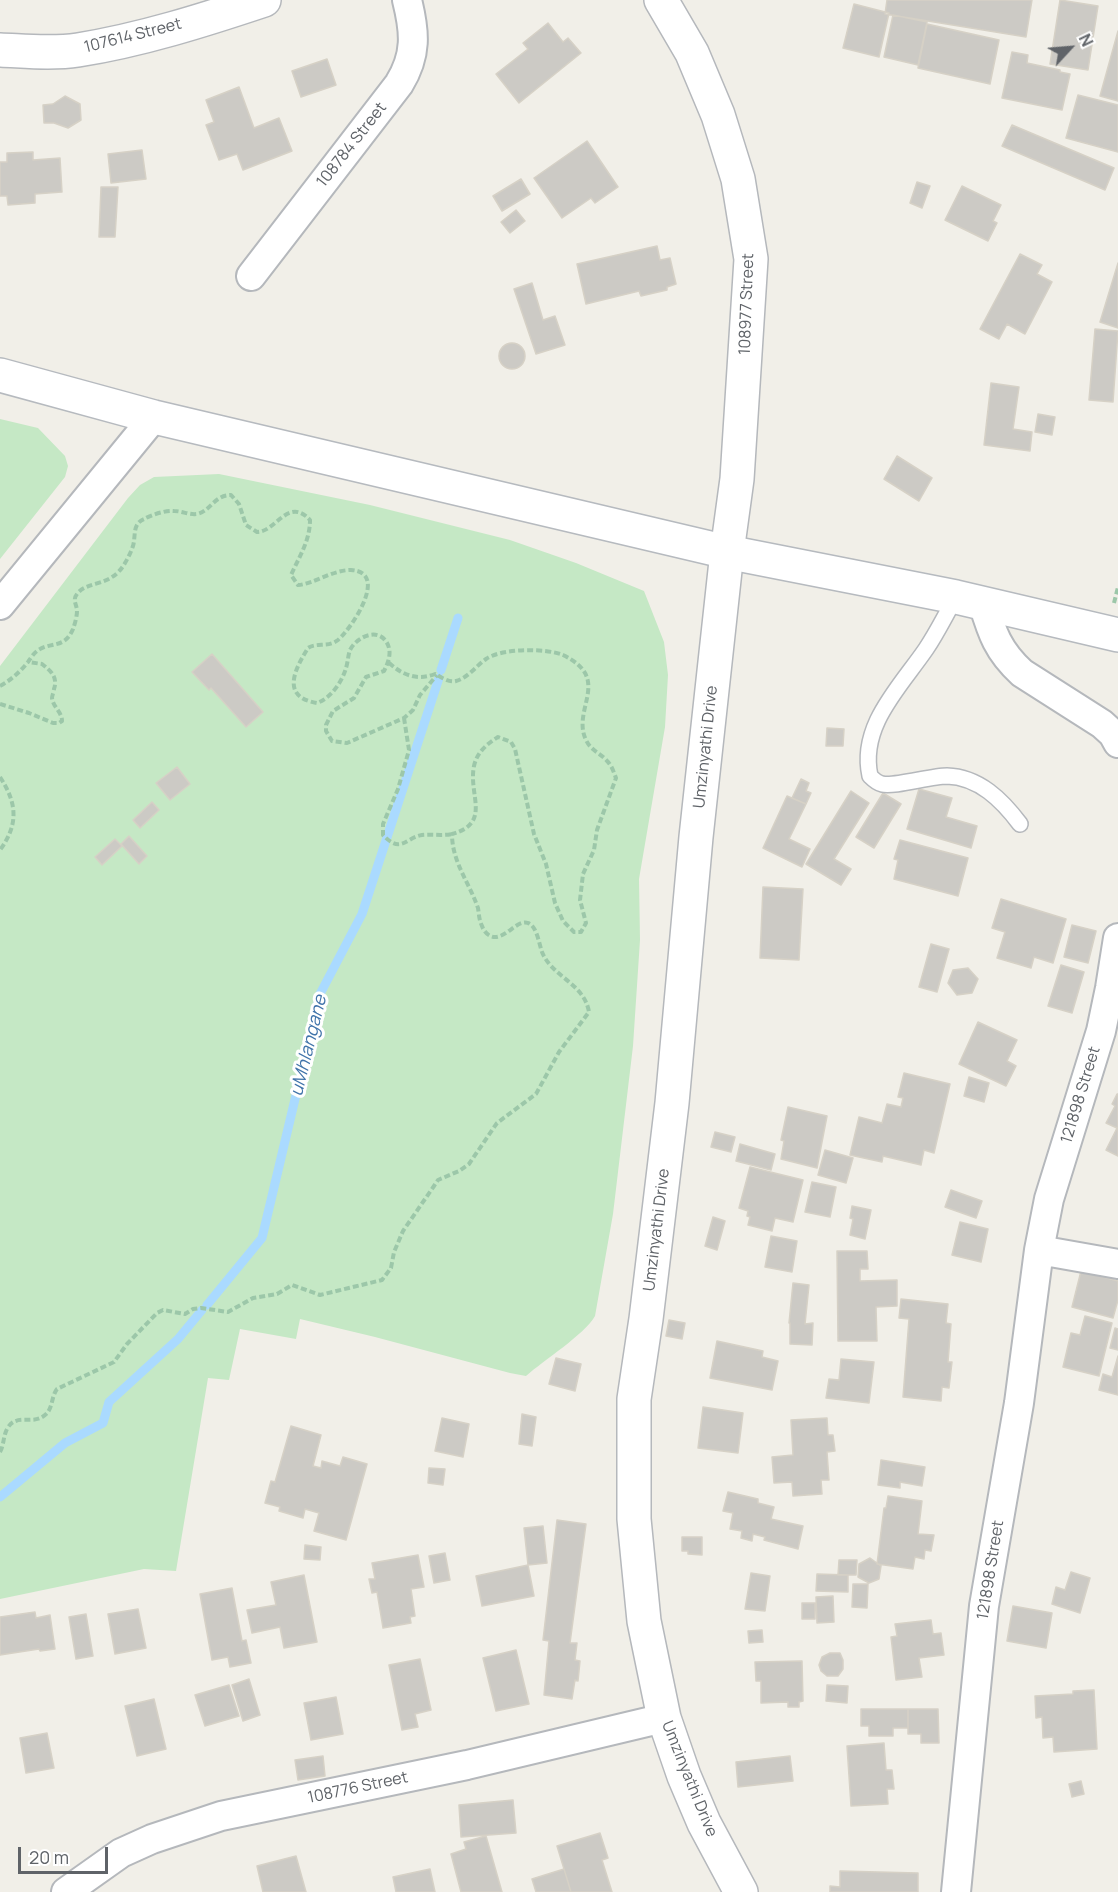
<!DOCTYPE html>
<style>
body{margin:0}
#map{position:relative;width:1118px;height:1892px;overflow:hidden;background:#f1efe8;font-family:Manrope,sans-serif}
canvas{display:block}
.north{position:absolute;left:1040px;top:18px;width:60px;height:60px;-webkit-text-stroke:4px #fff;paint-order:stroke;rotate:64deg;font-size:16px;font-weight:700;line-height:24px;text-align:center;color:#5f6368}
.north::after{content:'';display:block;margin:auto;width:21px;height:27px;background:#5f6368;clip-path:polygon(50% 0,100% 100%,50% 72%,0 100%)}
.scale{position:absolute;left:18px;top:1847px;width:90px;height:27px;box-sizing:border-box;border:3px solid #5f6368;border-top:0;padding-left:8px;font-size:18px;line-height:21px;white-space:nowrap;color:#5f6368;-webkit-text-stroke:4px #fff;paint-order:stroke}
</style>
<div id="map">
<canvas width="1118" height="1892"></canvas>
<div class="north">N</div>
<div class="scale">20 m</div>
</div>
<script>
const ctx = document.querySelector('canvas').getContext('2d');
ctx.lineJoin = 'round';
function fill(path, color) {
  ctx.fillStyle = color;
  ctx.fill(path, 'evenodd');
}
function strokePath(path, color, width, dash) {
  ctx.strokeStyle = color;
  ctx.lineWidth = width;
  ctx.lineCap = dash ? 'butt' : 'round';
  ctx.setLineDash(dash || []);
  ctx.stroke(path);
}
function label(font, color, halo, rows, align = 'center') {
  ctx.font = font + ' Manrope,sans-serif';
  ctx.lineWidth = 6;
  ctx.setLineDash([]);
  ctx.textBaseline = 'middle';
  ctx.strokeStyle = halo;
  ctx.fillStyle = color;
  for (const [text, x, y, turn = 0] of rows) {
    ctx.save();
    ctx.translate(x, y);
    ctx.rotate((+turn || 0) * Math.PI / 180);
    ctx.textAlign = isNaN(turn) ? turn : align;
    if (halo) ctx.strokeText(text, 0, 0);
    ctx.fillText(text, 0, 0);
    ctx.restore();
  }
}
const green = new Path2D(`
 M0,419L38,428L65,456L68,466L65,477L0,559Z
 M219,474L370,505L510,540L576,563L644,591L664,642L668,675L665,727L639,879L640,940L633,1046L613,1214L595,1316C584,1335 544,1360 526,1376L510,1373L375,1337L300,1319L296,1339L240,1329L229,1380L208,1378L176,1571L144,1569L0,1599V666L128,498L140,485L154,477Z`);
const stream = new Path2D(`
 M441,670L458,618
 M207,1305L262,1238L320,994L362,914L439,678
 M0,1497L65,1443L103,1423L109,1402L178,1339L202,1310`);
const building = new Path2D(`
 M887,0H1032L1026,37L885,14Z
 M1060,0L1098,6L1088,70L1050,64Z
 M854,4L889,13L879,57L843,48Z
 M893,15L927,22L918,65L884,57Z
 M548,23L563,42L568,38L581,53L519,103L496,74L528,49L523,43Z
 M927,24L999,40L990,84L918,68Z
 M1118,31V101L1100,96Z
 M1012,52L1028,55L1027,63L1060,70V72L1070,74L1062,110L1002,98Z
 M327,59L336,85L301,97L292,71Z
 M239,87L254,128L279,118L292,151L243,170L237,154L219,160L206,125L214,122L206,100Z
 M1078,95L1118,105V152L1066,138Z
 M65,96L80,104L81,120L68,128L54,123H44L43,105L53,104Z
 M1012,125L1114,168L1105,190L1002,146Z
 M587,141L618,187L595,203L591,198L562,218L534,178Z
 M142,150L146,179L111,183L108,154Z
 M33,152V160L60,158L62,192L35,194V203L8,205L7,196H0V162H7V153Z
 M521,179L530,194L502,211L493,196Z
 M917,182L930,186L922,208L910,203Z
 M962,186L1001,205L993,221L997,223L988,241L945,220Z
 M101,187H118L115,237H99Z
 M516,210L525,221L510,233L501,222Z
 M657,246L660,260L670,258L676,284L667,287V290L641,296L639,291L586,304L577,264Z
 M1020,254L1042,265L1037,274L1052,282L1025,334L1007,324L999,339L980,329Z
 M1118,263V328L1100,322Z
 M532,283L543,320L555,316L565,345L536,354L514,289Z
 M1095,329L1118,331L1113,402L1089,400Z
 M499 356a13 13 0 1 1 26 0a13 13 0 1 1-26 0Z
 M991,383L1019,387L1013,429L1032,432L1030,451L984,445Z
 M1038,414L1055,417L1052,435L1035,432Z
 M897,456L932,478L919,501L884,479Z
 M212,654L263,712L246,727L211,688L209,690L192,672Z
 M827,728L844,729L843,746H826Z
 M177,767L190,784L170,800L156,783Z
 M801,779L809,783L806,791L811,793L806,804L792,798Z
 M919,789L952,798L946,817L977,826L971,848L907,829Z
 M851,791L869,803L834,859L851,869L841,885L806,864Z
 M883,793L901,804L874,848L856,837Z
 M787,796L806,804L789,839L810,849L802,867L763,848Z
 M152,802L159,810L140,828L133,820Z
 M129,836L147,856L139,864L121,844Z
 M115,839L122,846L102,865L95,857Z
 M900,840L968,858L958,896L894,879L898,860L894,859Z
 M763,887L803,889L799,960L760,958Z
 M1001,899L1066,919L1053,963L1034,957L1031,968L997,958L1005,932L992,928Z
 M1072,925L1096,931L1088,963L1064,957Z
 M931,944L949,949L937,992L919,987Z
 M1061,965L1084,972L1072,1013L1048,1006Z
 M968,968L978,979L972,993L957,995L948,983L953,970Z
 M978,1022L1017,1040L1007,1061L1016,1066L1006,1086L959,1064Z
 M904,1073L950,1084L934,1153L924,1150L921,1165L883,1156L882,1162L850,1155L859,1117L882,1123L887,1104L901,1107L903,1098L898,1097Z
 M969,1077L989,1083L984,1102L964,1096Z
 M1117,1094H1118V1156L1106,1150L1117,1128L1106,1123L1115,1106L1112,1104Z
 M788,1107L827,1116L817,1168L781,1159L784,1141L781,1140Z
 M715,1132L735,1137L731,1152L711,1147Z
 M740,1144L775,1154L771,1170L736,1161Z
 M825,1150L853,1158L846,1183L818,1175Z
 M750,1167L803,1180L793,1222L775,1218L772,1231L748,1225L750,1217L747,1216L748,1211L739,1208Z
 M812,1182L836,1187L830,1217L805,1212Z
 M951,1190L982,1201L976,1218L945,1207Z
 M852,1206L871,1210L865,1239L850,1235L853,1219L850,1218Z
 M713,1217L725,1221L717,1250L705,1246Z
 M960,1222L988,1229L981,1262L952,1255Z
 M771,1236L797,1241L792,1272L765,1267Z
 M837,1251H867L868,1269H860V1281L897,1280V1306L876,1307L877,1341H838Z
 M1081,1271L1118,1281V1300L1113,1318L1072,1307Z
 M793,1283L809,1285L805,1324L813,1323L812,1345L790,1344V1323H789Z
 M901,1299L948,1304L946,1323L951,1324L948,1362H952L949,1388L942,1387L941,1401L903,1397L909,1319L899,1318Z
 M1085,1316L1112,1323L1099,1376L1063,1367L1071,1333L1080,1335Z
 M669,1320L685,1323L682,1339L666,1336Z
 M1115,1328L1118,1329V1350L1110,1348Z
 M717,1341L763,1351L762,1357L778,1361L772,1390L710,1378Z
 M1118,1356V1395L1099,1390L1103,1374L1112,1377Z
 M556,1358L581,1364L575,1391L549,1384Z
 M841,1359L874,1362L869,1403L826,1398L829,1379L839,1380Z
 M703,1407L743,1413L738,1453L698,1448Z
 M522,1414L536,1417L532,1446L519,1444Z
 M442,1418L469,1424L463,1457L435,1451Z
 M827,1418L828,1435H833L835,1451L827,1452L829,1480H821L822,1494L793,1496L792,1482L774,1483L772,1457L793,1455L791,1420Z
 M291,1426L321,1435L313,1466L321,1468L322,1461L340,1466L343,1457L367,1464L346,1540L314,1531L319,1513L305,1509L303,1518L279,1511L280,1507L265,1503L271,1481L275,1482Z
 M881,1460L925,1467L922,1486L900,1482V1488L878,1485Z
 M429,1468L445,1469L443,1485L428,1483Z
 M728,1492L758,1499V1503L774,1507L771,1519L803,1526L798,1549L764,1540L765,1537L753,1534L752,1541L741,1538L742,1531L730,1529L733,1513L723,1511Z
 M888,1496L922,1501L918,1534L934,1535L931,1551L925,1550L924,1559L915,1557L913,1569L877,1564L884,1508H886Z
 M557,1520L586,1524L570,1643H577L575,1660L580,1661L578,1681L575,1680L572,1699L544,1695L549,1641L543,1640Z
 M543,1526L547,1563L528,1565L524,1528Z
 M682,1537H702V1555L688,1554V1551H682Z
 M305,1545L321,1547L320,1560L304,1559Z
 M445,1553L450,1580L434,1583L429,1556Z
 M418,1555L424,1587L411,1589L415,1616L410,1617L411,1623L383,1628L377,1592L372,1593L369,1579H375L372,1563Z
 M870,1558L881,1566L879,1579L869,1583L858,1577L859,1564Z
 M839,1560H857L856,1575H838Z
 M528,1565L534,1596L482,1606L476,1576Z
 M1071,1572L1090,1578L1080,1613L1052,1604L1056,1587L1065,1590Z
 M751,1573L770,1576L765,1611L745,1609Z
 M817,1574L848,1575V1592L816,1591Z
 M304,1575L317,1642L284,1648L280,1627L252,1633L247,1610L276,1605L271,1582Z
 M853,1584H868L867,1608L852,1607Z
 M232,1588L242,1641L246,1640L251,1663L230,1667L228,1657L212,1660L200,1594Z
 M833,1596L834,1622L817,1623L816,1597Z
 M802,1603H815V1619H802Z
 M1013,1606L1052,1613L1046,1648L1007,1641Z
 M138,1609L146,1648L115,1654L108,1614Z
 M35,1612L36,1618L50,1615L55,1649L40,1651L39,1649L0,1655V1617Z
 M86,1614L93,1656L76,1659L69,1617Z
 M931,1620L933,1634L941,1633L944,1655L919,1658L922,1677L896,1680L891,1637L897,1636L895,1624Z
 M762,1630L763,1642L749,1643L748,1631Z
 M516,1650L529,1704L496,1711L483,1658Z
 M830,1653H840L843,1660V1669L838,1676H827L821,1671L819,1665L822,1657Z
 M420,1659L431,1710L415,1714L418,1727L402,1730L389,1665Z
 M802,1661L803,1701L799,1702V1707H788V1702L761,1703V1681H756L755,1662Z
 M249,1679L260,1715L243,1721L232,1685Z
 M229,1685L239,1716L205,1726L195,1695Z
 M827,1685L848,1686L847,1703L826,1701Z
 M1094,1690L1097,1749L1054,1752L1053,1737L1043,1738L1042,1717L1036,1718L1035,1696L1073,1694V1691Z
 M336,1697L343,1734L311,1740L304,1703Z
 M154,1699L166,1749L137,1756L125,1706Z
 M861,1709H908V1728H893V1736H869V1726H861Z
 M908,1709H938L939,1743H921V1734H908Z
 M47,1733L54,1768L26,1773L20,1738Z
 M884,1743L886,1770H892L894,1789H887L888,1804L851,1806L847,1746Z
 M323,1756L325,1776L298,1780L295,1760Z
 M790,1756L793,1781L738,1787L736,1762Z
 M1081,1781L1084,1794L1072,1797L1069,1784Z
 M513,1800L516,1833L461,1837L459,1805Z
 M600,1833L608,1858L602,1860L612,1892H571L557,1846Z
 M486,1836L502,1892H461L451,1854L466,1849L464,1842Z
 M296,1856L306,1892H263L257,1866Z
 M430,1869L435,1892H396L393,1877Z
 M564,1869L571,1892H536L532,1879Z
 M840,1871L918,1873V1892H830V1886L840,1887Z`);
const path = new Path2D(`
 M1114,603L1118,587
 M0,686C11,680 20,672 28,662C31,658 34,652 40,649C53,642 65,648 73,629C75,624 77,616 77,611C77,605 72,600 77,594C87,580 111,588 125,563C128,558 131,552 133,546C136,536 132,524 144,519C151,515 166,510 174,511C182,511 189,515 197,514C211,511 214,495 231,495L239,504L246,525L257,532C276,532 288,496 310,520C310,541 299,557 291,575L298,585C314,584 332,570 351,570C390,572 351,629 338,640C328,648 317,642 308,648C295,669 280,697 317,703C331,698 342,682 346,668C348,662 348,655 350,650C356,638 375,628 385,640C393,650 389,661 384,671L366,677L354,698L333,711L326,725V731L332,741L347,743L404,718L413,710L420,695L437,675
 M0,704L29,713L53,723H59L62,721C62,712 53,707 52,698C52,696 54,691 54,689C58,677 51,671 42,664L28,662
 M404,718L409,750L398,789L383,824V835C401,854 405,838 422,835C432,834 441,836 452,834
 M0,777C17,803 19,824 0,850
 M0,1452C4,1445 3,1437 7,1429C16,1412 33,1426 45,1415C53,1409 51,1397 57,1389L114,1362L127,1344L157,1313L163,1310L185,1314L193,1309L201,1308L228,1312L253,1298L277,1294L292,1285L320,1295L382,1280L391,1268L394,1252L403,1231L434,1186L438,1180L459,1171L469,1164L497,1123L536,1094L559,1052L589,1012C584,983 552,977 542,952C539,944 537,926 528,923C518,919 507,937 495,937C489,937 484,932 482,926C479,920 479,914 478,908C469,882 452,862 452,834C492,823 468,795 474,766C477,752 487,744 498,737L511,742L515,749L534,834L546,864L555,903L563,921L574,932H581L586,923L580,900L583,874L594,850L597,830L616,778C614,773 612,766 608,762C601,753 591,751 586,740C571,709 613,679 563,655C546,648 502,648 486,659C477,665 468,678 456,681C449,683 441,677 435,674C417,681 402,675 388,662`);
const service = new Path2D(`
 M956,597C946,614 937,633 926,649C900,687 859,726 870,776C873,779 877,783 882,784C894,787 931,776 947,776C979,777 1002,800 1020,824`);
const minor = new Path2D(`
 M251,276L399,84C417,55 415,32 407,0
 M983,603C992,633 998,651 1022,673L1102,724L1113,734L1118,743
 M0,605L154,417
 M1039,1250L1118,1264
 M66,1892L121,1853L152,1839L221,1816L467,1765L664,1718
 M956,1892L984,1606L1019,1403L1039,1250L1049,1199L1101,1031L1110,988L1118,938`);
const tertiary = new Path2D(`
 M661,0L692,53L718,115L738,179L751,259L737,479L727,552L696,837L672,1103L646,1319L634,1399V1519L644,1621L664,1718L684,1776L704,1823L741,1892
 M0,50C25,51 52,54 78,50C141,40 204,20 264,0`);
const secondary = new Path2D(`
 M0,375L154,417L727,552L956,597L1118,635`);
const streetNames = [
 ["107614 Street",133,36,-14],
 ["108784 Street",352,145,-52],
 ["108977 Street",747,304,-88],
 ["Umzinyathi Drive",706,747,-84],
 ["121898 Street",1081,1095,-73],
 ["Umzinyathi Drive",657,1230,-83],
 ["121898 Street",991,1570,-81],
 ["Umzinyathi Drive",689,1779,68],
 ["108776 Street",358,1788,-12]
];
const waterNames = [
 ["uMhlangane",309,1046,-76]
];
fill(green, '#c5e8c5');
strokePath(stream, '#aadaff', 9);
fill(building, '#cccac5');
strokePath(building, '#d6d1c6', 1.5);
strokePath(service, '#b5b8bc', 18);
strokePath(minor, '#b5b8bc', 32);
strokePath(tertiary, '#b5b8bc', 36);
strokePath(secondary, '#b6babf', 36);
strokePath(path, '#9cc7a9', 4, [6, 3]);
strokePath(service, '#fff', 15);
strokePath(minor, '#fff', 28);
strokePath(tertiary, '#fff', 33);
strokePath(secondary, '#fff', 33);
label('16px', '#5f6368', '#fff', streetNames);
label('italic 18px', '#4174aa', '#fff', waterNames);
</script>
